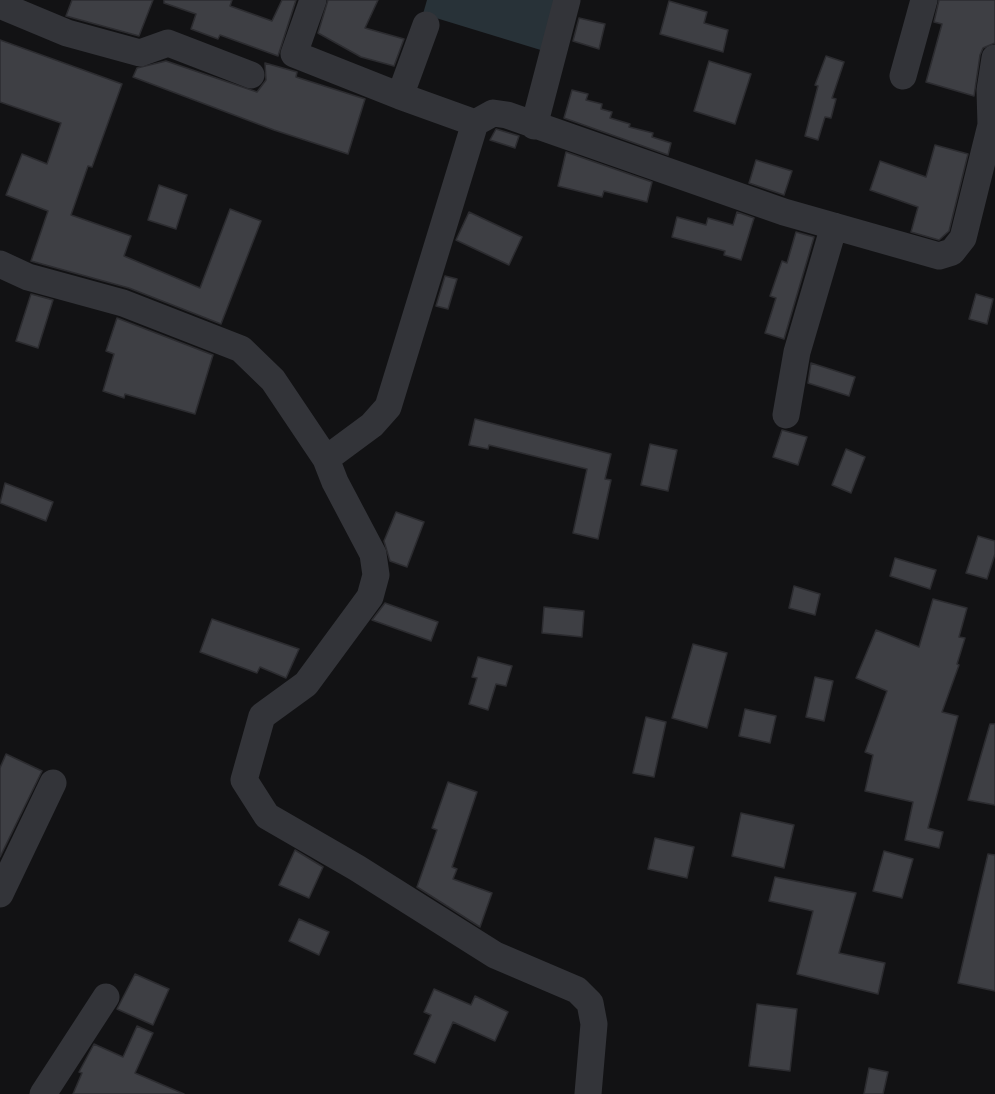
<!DOCTYPE html>
<style>
body{margin:0}
canvas{display:block;background:#121214}
</style>
<canvas width="995" height="1094"></canvas>
<script>
const ctx = document.querySelector('canvas').getContext('2d');
ctx.lineJoin = 'round';
function fill(path, color) {
  ctx.fillStyle = color;
  ctx.fill(path, 'evenodd');
}
function strokePath(path, color, width, dash) {
  ctx.strokeStyle = color;
  ctx.lineWidth = width;
  ctx.lineCap = dash ? 'butt' : 'round';
  ctx.setLineDash(dash || []);
  ctx.stroke(path);
}
const water = new Path2D(`
 M427,0H557L544,51L423,14Z`);
const building = new Path2D(`
 M72,0H153L139,36L66,16Z
 M164,0H232L230,6L272,21L282,0H296L278,56L220,35L218,39L191,29L196,14L164,3Z
 M328,0H378L365,28L404,39L394,66L361,57L318,33Z
 M939,0H995V43L983,48L980,55L974,96L926,82L942,24L934,22Z
 M669,1L707,12L704,23L728,30L723,52L660,34Z
 M579,18L605,24L599,49L573,41Z
 M0,40L122,84L92,167L88,166L71,215L131,236L124,256L200,288L230,209L261,221L221,324L129,288L31,261L48,211L6,195L22,154L47,164L61,123L0,102Z
 M826,56L844,62L832,98L836,99L831,118L825,117L818,140L805,136L818,86L815,85Z
 M166,61L257,92L266,80L265,63L297,72L296,77L365,99L348,154L274,130L133,77L137,68Z
 M709,61L751,74L735,124L694,111Z
 M572,90L588,94L586,100L602,104L601,109L612,112L610,118L630,124L629,127L653,133L652,137L671,143L668,155L564,118Z
 M496,129L519,136L515,148L490,140Z
 M935,145L968,154L949,231L939,240L911,232L918,207L870,190L880,161L926,177Z
 M566,152L652,182L647,202L604,191L602,197L558,186Z
 M756,160L792,171L784,195L749,183Z
 M159,185L187,195L176,229L148,220Z
 M469,212L522,237L509,265L456,240Z
 M737,212L754,218L741,260L724,255L725,251L672,237L677,217L706,225L708,218L733,225Z
 M796,232L814,237L784,339L765,333L776,298L770,296L782,261L787,263Z
 M445,276L457,279L448,309L436,306Z
 M31,294L53,300L38,348L16,341Z
 M976,294L993,299L987,324L969,319Z
 M117,318L213,355L195,414L125,394L124,398L103,391L114,354L106,351Z
 M811,363L855,377L849,396L808,383Z
 M475,419L611,454L605,479L611,480L598,539L573,533L587,469L489,445L488,449L469,445Z
 M782,430L807,437L798,465L773,457Z
 M650,444L677,450L668,491L641,485Z
 M846,449L865,457L851,493L832,485Z
 M5,483L53,502L46,521L0,503Z
 M396,512L424,522L407,567L390,561L384,541Z
 M978,536L995,541V554L987,579L966,573Z
 M895,558L936,570L930,589L890,576Z
 M794,586L820,594L815,615L789,608Z
 M933,599L967,608L959,637L965,638L957,664L959,665L942,712L958,716L928,828L943,832L939,848L905,840L913,802L865,791L873,755L865,752L887,691L856,678L876,630L919,647Z
 M385,603L438,622L431,641L372,620Z
 M544,607L584,611L582,637L542,633Z
 M212,619L299,649L286,678L260,667L257,673L200,652Z
 M693,644L727,653L707,728L672,718Z
 M478,657L512,666L506,686L496,684L488,710L469,704L477,678L472,677Z
 M815,677L833,681L824,721L806,717Z
 M745,709L776,716L770,743L739,736Z
 M646,717L666,722L654,777L633,773Z
 M990,724H995V805L968,800Z
 M6,754L42,771L0,857V768Z
 M448,782L477,792L452,867L457,869L453,879L492,893L480,927L417,887L437,830L432,828Z
 M741,813L794,825L784,868L732,856Z
 M655,838L694,847L687,878L648,869Z
 M295,850L323,867L309,898L279,885Z
 M884,851L913,859L902,898L873,891Z
 M988,854L995,855V991L958,983Z
 M775,877L856,893L839,953L885,963L878,994L797,974L813,911L769,901Z
 M299,919L329,932L319,955L289,941Z
 M135,974L169,989L153,1025L117,1009Z
 M434,989L471,1005L475,996L508,1012L495,1041L453,1022L435,1063L414,1054L431,1015L424,1012Z
 M757,1004L797,1009L790,1071L749,1066Z
 M137,1026L153,1033L135,1073L184,1094H73L82,1073L79,1072L94,1044L123,1057Z
 M869,1068L888,1072L883,1094H864Z`);
const street = new Path2D(`
 M313,0L294,54L400,96
 M0,5L67,33L140,53L168,43L251,75
 M426,25L400,96L475,123L388,407L372,425L326,459L335,482L373,554L376,575L370,597L306,684L262,716L244,780L267,816L357,868L495,955L577,990L590,1003L594,1024L588,1094
 M903,76L924,0
 M475,123L493,113L507,115L784,212L939,256L952,252L963,238L991,125L990,90L995,58
 M534,126L567,0
 M0,264L28,277L123,303L241,349L273,380L326,459
 M786,415L797,352L834,226
 M0,894L53,783
 M43,1094L106,997`);
fill(water, '#283238');
fill(building, '#3e3f44');
strokePath(building, '#2c2c30', 1.5);
strokePath(street, '#333439', 27);
</script>
